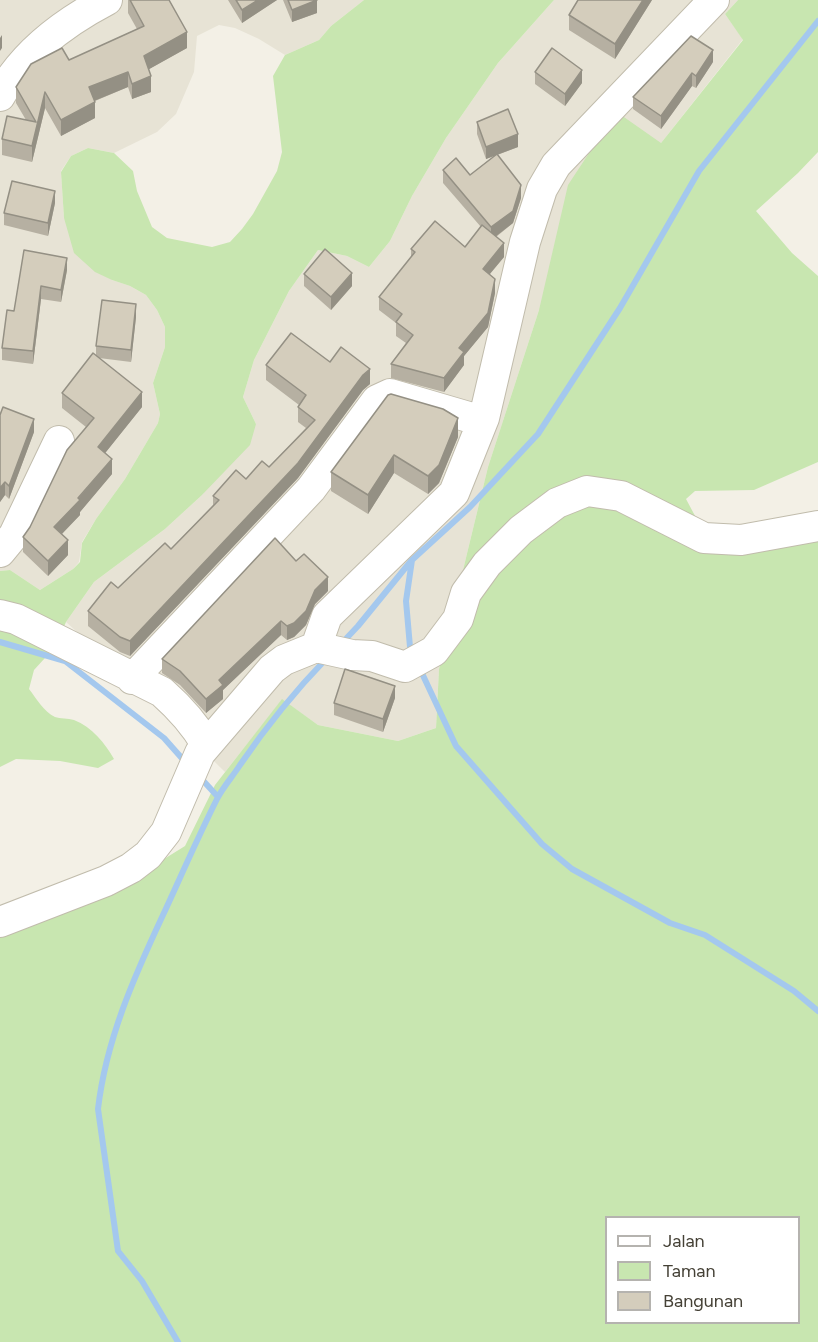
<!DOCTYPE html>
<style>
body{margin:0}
#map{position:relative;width:818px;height:1342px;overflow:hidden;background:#f3f0e6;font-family:Figtree,sans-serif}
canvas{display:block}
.legend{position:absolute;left:605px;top:1216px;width:195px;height:108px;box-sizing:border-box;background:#fff;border:2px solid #b5b3af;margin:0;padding:8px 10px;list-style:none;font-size:18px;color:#454136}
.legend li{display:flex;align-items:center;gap:12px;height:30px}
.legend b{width:30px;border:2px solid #b5b3af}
</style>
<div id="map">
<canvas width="818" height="1342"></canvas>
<ul class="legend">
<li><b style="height:8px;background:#fff"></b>Jalan</li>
<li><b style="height:16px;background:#c8e6b0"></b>Taman</li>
<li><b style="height:16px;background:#d4cdbc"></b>Bangunan</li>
</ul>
</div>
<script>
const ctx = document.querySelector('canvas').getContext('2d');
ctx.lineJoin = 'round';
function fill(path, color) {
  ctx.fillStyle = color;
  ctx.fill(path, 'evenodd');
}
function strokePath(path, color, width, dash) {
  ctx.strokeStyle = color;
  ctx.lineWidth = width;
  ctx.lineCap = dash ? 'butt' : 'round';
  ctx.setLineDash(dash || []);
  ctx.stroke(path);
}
const residential = new Path2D(`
 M0,0H364L331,26L319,40L285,55L259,39L235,28L219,25L197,36L194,72L176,114L157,132L114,153L88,148L71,156L61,171L64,218L112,280L130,286L146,295L157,310L165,327V347L153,383L160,414L158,423L125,479L96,519L82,542L79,562L73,569L40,590L10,570L0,571Z
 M554,0H738L725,14L743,39L661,143L539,310L488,467L439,669L436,728L398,741L318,725L282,700L225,772L150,698L66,622L94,582L165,529L201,496L256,424L243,397L254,360L289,291L318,250L347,256L369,267L390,241L412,196L446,138L498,63Z`);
const green = new Path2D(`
 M364,0H554L498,63L446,138L412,196L390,241L369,267L347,256L318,250L289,291L254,360L243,397L256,424L250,445L201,496L165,529L94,582L66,622L55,647L34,670L29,689C36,698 44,712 55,717C60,719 68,718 74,720C92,727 105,743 114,759L98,768L60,761L16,759L0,767V571L10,570L40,590L73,569L80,562L82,543L96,519L125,479L158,423L160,414L153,383L165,347V327L157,310L146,295L130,286L112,280L95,272L74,253L64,218L61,172L71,156L88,148L114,153L133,171L137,191L152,227L167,238L212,247L230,242L242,229L253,214L277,171L282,152L273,76L285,55L319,40L331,26Z
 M738,0H818V152L798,173L756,211L792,253L818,276V462L754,490L695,491L686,499L701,527L818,535V1342H0V930L30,927L103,897L185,846L215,785L282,699L318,725L398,741L436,728L439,669L488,467L539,310L568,185L595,144L621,115L661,143L743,40L725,14ZM606,1218H798V1322H606Z`);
const stream = new Path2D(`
 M0,642L65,661L164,738L187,764
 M342,643L358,626L411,561
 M413,655L410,647L406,601L412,560L470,507L538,434L620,308L699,171L818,21
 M420,669L456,746L542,844L572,869L670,923L705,935L794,991L818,1011
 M198,775L218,797
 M178,1342L142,1281L118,1251L98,1109C106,1040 134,977 163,915C181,876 198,837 217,799C223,787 233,776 240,765C266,727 295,691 326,659`);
const minor = new Path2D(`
 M0,96C22,54 65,22 107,0
 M0,552L14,535L59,441
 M0,615L16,619L162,692C180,708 194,723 206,744
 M316,647L327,616L454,493L484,418L525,242L542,189L556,165L714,0
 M132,679L311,489L377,400L390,394L472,418H484
 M0,922L106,881L131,868L148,855L166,832L200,753L272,669L284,660L316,647L352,655L372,656L405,667L434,651L458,619L466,593L487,564L521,530L557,503L587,491L621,496L704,538L741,540L818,526`);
const wall = new Path2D(`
 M128,0H169L187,48L149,69L151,92L132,99L128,87L95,101V118L61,136L45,108L32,162L2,155V139L26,120L16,103V87L69,60L137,29L128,13Z
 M228,0H277L242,23Z
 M283,0H317V13L292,22Z
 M652,0L615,59L569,30V15Z
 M713,62L696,88L692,86L661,129L633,109V97Z
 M535,72L582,83L565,106L535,84Z
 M477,122L518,147L497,155L521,198L513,223L496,237L504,257L490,274L495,293L488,327L464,356V365L444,392L391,378V364L406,343L396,336V323L379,310V297L411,257V249L465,247L481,227L443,183V170L470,175L494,156L486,159L477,134Z
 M55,203L48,236L4,225V213Z
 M24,250L67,270L61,302L41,299L33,364L2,360V348L14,311Z
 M304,274L352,286L331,310L304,286Z
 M136,317L131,362L99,358L142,407L105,453L112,474L80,512V515L62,534L68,555L48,576L23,552V537L30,527L86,427L62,408V393L96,356V346Z
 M330,362L370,384L363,390L298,478L130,656L120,652L88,626V611L118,588L171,549L213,505V496L269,467L306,428L298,422V407L299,405L266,380V365Z
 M0,415L34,432L9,499L5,495L0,502Z
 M458,437L439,483L428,494L394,473L368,514L331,491V472Z
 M328,591L315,604L306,625L294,637L287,640L281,635L223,690V699L206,713L180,685L162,673V659Z
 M395,698L383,732L334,715V703Z`);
const shadedWall = new Path2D(`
 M258,0H277L242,23V10Z
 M317,0V13L292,22V10Z
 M643,0H652L615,59V44Z
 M187,32V48L144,72V56Z
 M2,35V48L0,51V38Z
 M713,50V62L696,88V76Z
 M582,70V83L565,106V94Z
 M128,72V87L89,103V87Z
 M692,73V86L661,129V116Z
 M151,76V92L132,99V84Z
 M45,92V108L32,162V146Z
 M95,102V118L61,136V120Z
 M518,134V147L486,159V147Z
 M521,185V198L513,223L491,240V227Z
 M55,191V203L48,236V223Z
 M504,243V257L483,282V269Z
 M67,258V270L61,302V290Z
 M352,273V286L331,310V297Z
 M495,279V293L488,327L464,356V365L444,392V378Z
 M41,286V299L33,364V351Z
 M136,304V317L131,362V350Z
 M370,369V384L363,390L298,478L130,656V641L363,375Z
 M142,392V407L98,462V447Z
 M458,418V437L439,483L428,494V476Z
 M34,419V432L9,499V486Z
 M394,455V473L368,514V495Z
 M112,459V474L80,512V515L54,542V527Z
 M5,482V495L0,502V488Z
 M68,540V555L48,576V561Z
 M328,577V591L315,604L306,625L294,637L287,640V626L315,590Z
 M281,621V635L223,690V699L206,713V699L219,680Z
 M395,686V698L383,732V719Z`);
const building = new Path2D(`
 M130,0H169L187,32L144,56L151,76L132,84L128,72L89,87L95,102L61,120L45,92L32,146L2,139L7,116L36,122L16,87L31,64L62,48L69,60L144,26Z
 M236,0H258L242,10Z
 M288,0H317L292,10Z
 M578,0H643L615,44L569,15Z
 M691,36L713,50L696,76L692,73L661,116L633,97Z
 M552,48L582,70L565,94L535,72Z
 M508,109L518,134L486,147L477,122Z
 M497,154L521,185L513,211L491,227L443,170L456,158L470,175Z
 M12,181L55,191L48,223L4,213Z
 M435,221L465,247L482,225L504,243L483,269L495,279L488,313L459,348L464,352L444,378L391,364L413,335L396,322L402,314L379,297L415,252L411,249Z
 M325,249L352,273L331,297L304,274Z
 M24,250L67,258L61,290L41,286L33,351L2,348L7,310L14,311Z
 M102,300L136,304L131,350L96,346Z
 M291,333L330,362L341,347L370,369L363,375L298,463L130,641L120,637L88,611L111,582L118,588L165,543L171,549L219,500L213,496L236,470L246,479L262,461L269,467L315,420L298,407L306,395L266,365Z
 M93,353L142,392L98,447L112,459L78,498L80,500L54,527L68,540L48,561L23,537L30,527L67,450L94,418L62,393Z
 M391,394L443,409L458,418L439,465L428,476L394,455L368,495L331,472L388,395Z
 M3,407L34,419L9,486L5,482L0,488V415Z
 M275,538L296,561L304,554L328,577L315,590L306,611L294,623L287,626L281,621L219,680L223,685L206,699L180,671L162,659Z
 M345,669L395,686L383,719L334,703Z`);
fill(residential, '#e7e3d5');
fill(green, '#c8e6b0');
strokePath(stream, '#a4c8ee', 6);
strokePath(minor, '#c1bcac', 32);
strokePath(minor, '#fff', 30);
fill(wall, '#b6b0a2');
fill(shadedWall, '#949084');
fill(building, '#d4cdbc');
strokePath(building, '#949084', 1.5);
</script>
